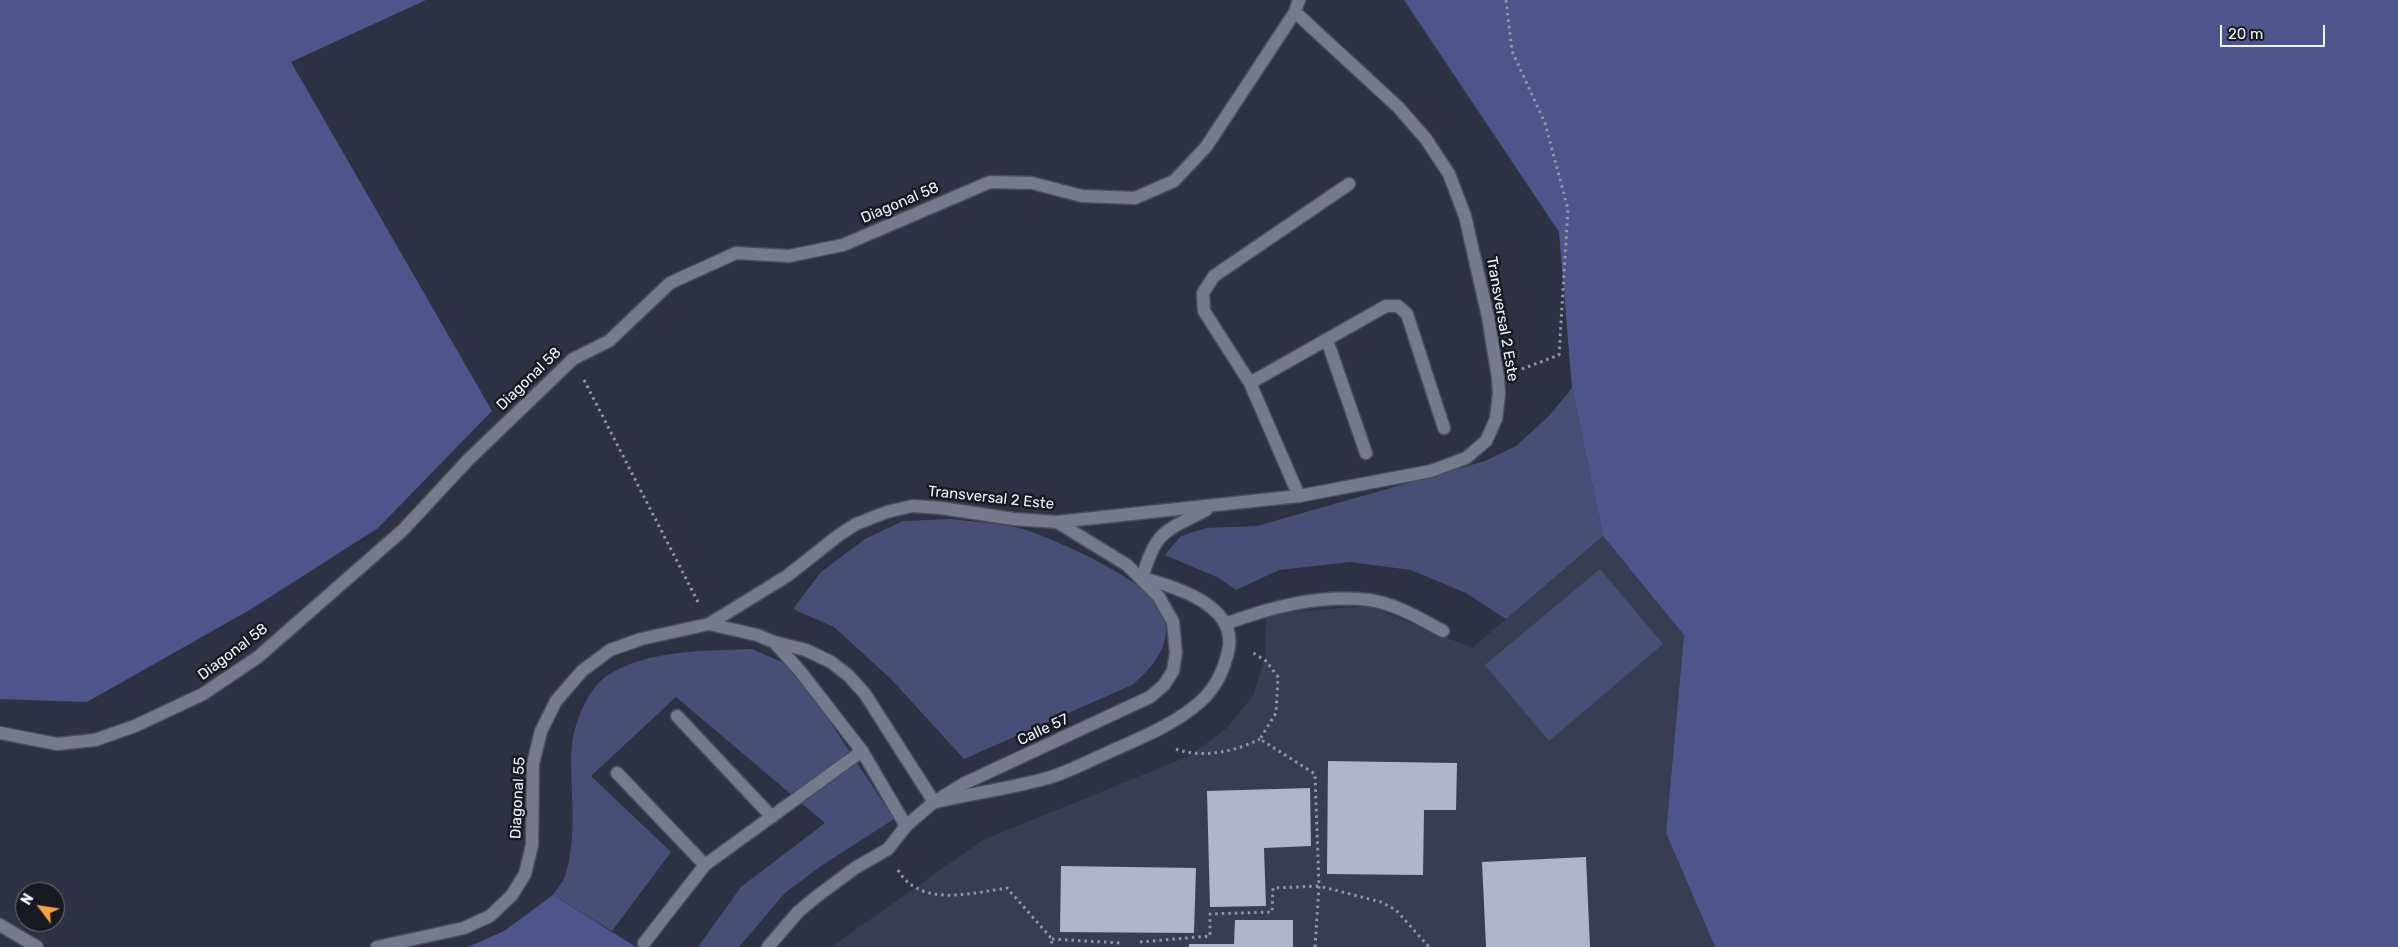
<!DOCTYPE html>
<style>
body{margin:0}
#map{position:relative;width:2398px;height:947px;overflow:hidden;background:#2e3144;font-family:Rubik,sans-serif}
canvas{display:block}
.north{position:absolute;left:15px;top:882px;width:50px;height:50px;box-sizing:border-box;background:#181a22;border:1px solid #6e717a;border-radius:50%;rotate:301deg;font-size:14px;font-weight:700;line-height:20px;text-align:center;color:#f0f3ff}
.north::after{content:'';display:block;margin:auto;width:18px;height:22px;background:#f4a345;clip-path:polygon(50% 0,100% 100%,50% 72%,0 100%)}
.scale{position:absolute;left:2220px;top:25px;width:105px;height:22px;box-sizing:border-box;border:2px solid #f0f3ff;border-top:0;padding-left:6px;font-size:15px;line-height:18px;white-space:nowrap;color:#f0f3ff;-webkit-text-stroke:4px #181a22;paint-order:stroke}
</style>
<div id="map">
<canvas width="2398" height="947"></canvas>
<div class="north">N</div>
<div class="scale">20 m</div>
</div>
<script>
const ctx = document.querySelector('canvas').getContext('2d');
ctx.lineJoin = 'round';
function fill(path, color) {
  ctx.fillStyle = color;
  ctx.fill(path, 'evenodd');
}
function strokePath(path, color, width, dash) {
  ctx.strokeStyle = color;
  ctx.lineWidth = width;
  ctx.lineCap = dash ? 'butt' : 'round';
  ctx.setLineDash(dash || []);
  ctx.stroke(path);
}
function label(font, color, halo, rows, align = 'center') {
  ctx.font = font + ' Rubik,sans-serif';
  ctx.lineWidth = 5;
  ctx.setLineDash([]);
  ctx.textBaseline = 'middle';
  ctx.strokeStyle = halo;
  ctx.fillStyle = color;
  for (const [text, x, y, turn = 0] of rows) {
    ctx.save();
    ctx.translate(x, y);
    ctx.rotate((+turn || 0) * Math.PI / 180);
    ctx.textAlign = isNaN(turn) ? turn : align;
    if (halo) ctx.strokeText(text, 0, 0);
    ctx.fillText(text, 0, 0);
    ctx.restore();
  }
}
const built = new Path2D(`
 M1603,536L1684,635L1666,833L1715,947H831L983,840L1189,756L1227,728L1254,694L1265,656L1266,614L1369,606L1472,648Z`);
const green = new Path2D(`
 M1572,388L1603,536L1506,619L1466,593L1411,570L1350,562L1279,570L1236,590L1219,578L1165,555L1181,536L1206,528L1257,526L1485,461L1516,446L1549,416Z
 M951,519C974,522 1001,523 1023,529C1055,539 1148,580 1162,611C1175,641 1154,667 1132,685L964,759L891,679L834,627L793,609L821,572L865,539L903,521Z
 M1600,569L1663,644L1549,741L1485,665Z
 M752,649L784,663L804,682L894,819L821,866L785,893L739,947H698L741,887L825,823L676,697L591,776L671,852L612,931L553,895C557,889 563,882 565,876C573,852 573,822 572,797C572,779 570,761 572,744C575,721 588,688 608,675C650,649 706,651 752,649Z`);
const forest = new Path2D(`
 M0,0H426L291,62L492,411L378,528L253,608L87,702L0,699Z
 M1404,0H2398V947H1715L1666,833L1684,635L1603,536L1572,388L1559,232Z
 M553,895L636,947H468L504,931Z`);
const building = new Path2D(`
 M1328,761L1457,763L1456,810H1424L1423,875L1327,874Z
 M1310,788L1311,846L1264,848L1266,906L1210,907L1207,791Z
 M1586,857L1590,947H1486L1482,862Z
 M1061,866L1196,868L1194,933L1060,932Z
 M1235,920H1293V947H1189V944H1234Z`);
const path = new Path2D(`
 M1506,0L1512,51L1545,123L1568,209L1559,355L1522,369
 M584,380L698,602
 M1176,749C1203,759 1236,751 1260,739
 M898,870C920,908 972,893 1007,888L1052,939L1051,947
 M1052,939L1120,943
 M1140,942L1210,936V914L1272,912L1273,888L1319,886L1315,774L1260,739L1276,713L1278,677L1266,661L1252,652
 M1315,947L1319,886L1381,902L1396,910L1429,947`);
const service = new Path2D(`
 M1327,340L1366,453
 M1250,383L1204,311L1203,293L1214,276L1349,184
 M1299,496L1250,383L1386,306H1398L1407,314L1444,428
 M1225,624C1271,607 1320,594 1370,600C1396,604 1421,619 1443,631
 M677,716L772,817
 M617,773L705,865
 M936,802C974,793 1014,788 1051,777C1070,771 1089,761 1107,753C1138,739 1174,725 1200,702C1216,688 1225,668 1229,647C1235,604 1173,586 1142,578
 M644,943L705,865L862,751`);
const minor = new Path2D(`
 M1142,578C1156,531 1163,532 1206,510
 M709,624L757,635L774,642L806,650L831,662L849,676L865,694L934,802
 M774,642L800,671L862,751L906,826
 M0,733L57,744L95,740L135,726L203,694L258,657L403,530L468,460L573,359L609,341L670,283L736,253L789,256L843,245L990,182L1032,183L1082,196L1135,198L1174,181L1206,147L1295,12L1299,0
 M0,925L37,947
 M377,947L464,928L490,916L512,895L525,874L532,845L533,764L541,731L556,701L582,671L610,650L641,639L709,624L787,576L839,535L856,524L887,512L912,506L941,508L1014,519L1057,522L1299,496L1431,471L1466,458L1486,441L1496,419L1499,394L1498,378L1488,317L1465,216L1449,174L1426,139L1398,107L1295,12
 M768,947L798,912L816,897L855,868L888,849L906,826L934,802L963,784L1150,697L1164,685L1173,671L1176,653L1173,622L1159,597L1127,565L1057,522`);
const streetNames = [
 ["Diagonal 58",900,203,-23],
 ["Transversal 2 Este",1502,319,80],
 ["Diagonal 58",529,379,-44],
 ["Transversal 2 Este",991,498,6],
 ["Diagonal 58",233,652,-37],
 ["Calle 57",1043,730,-25],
 ["Diagonal 55",518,798,-87]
];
fill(built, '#393d54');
fill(green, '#484e75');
fill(forest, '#4d558a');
fill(building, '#b0b5cc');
strokePath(service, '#4a4d5d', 15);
strokePath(minor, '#4a4d5d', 15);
strokePath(path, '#9295a4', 3, [2.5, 4]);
strokePath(service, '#767a8f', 12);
strokePath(minor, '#767a8f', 12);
label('15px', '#f0f3ff', '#181a22', streetNames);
</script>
